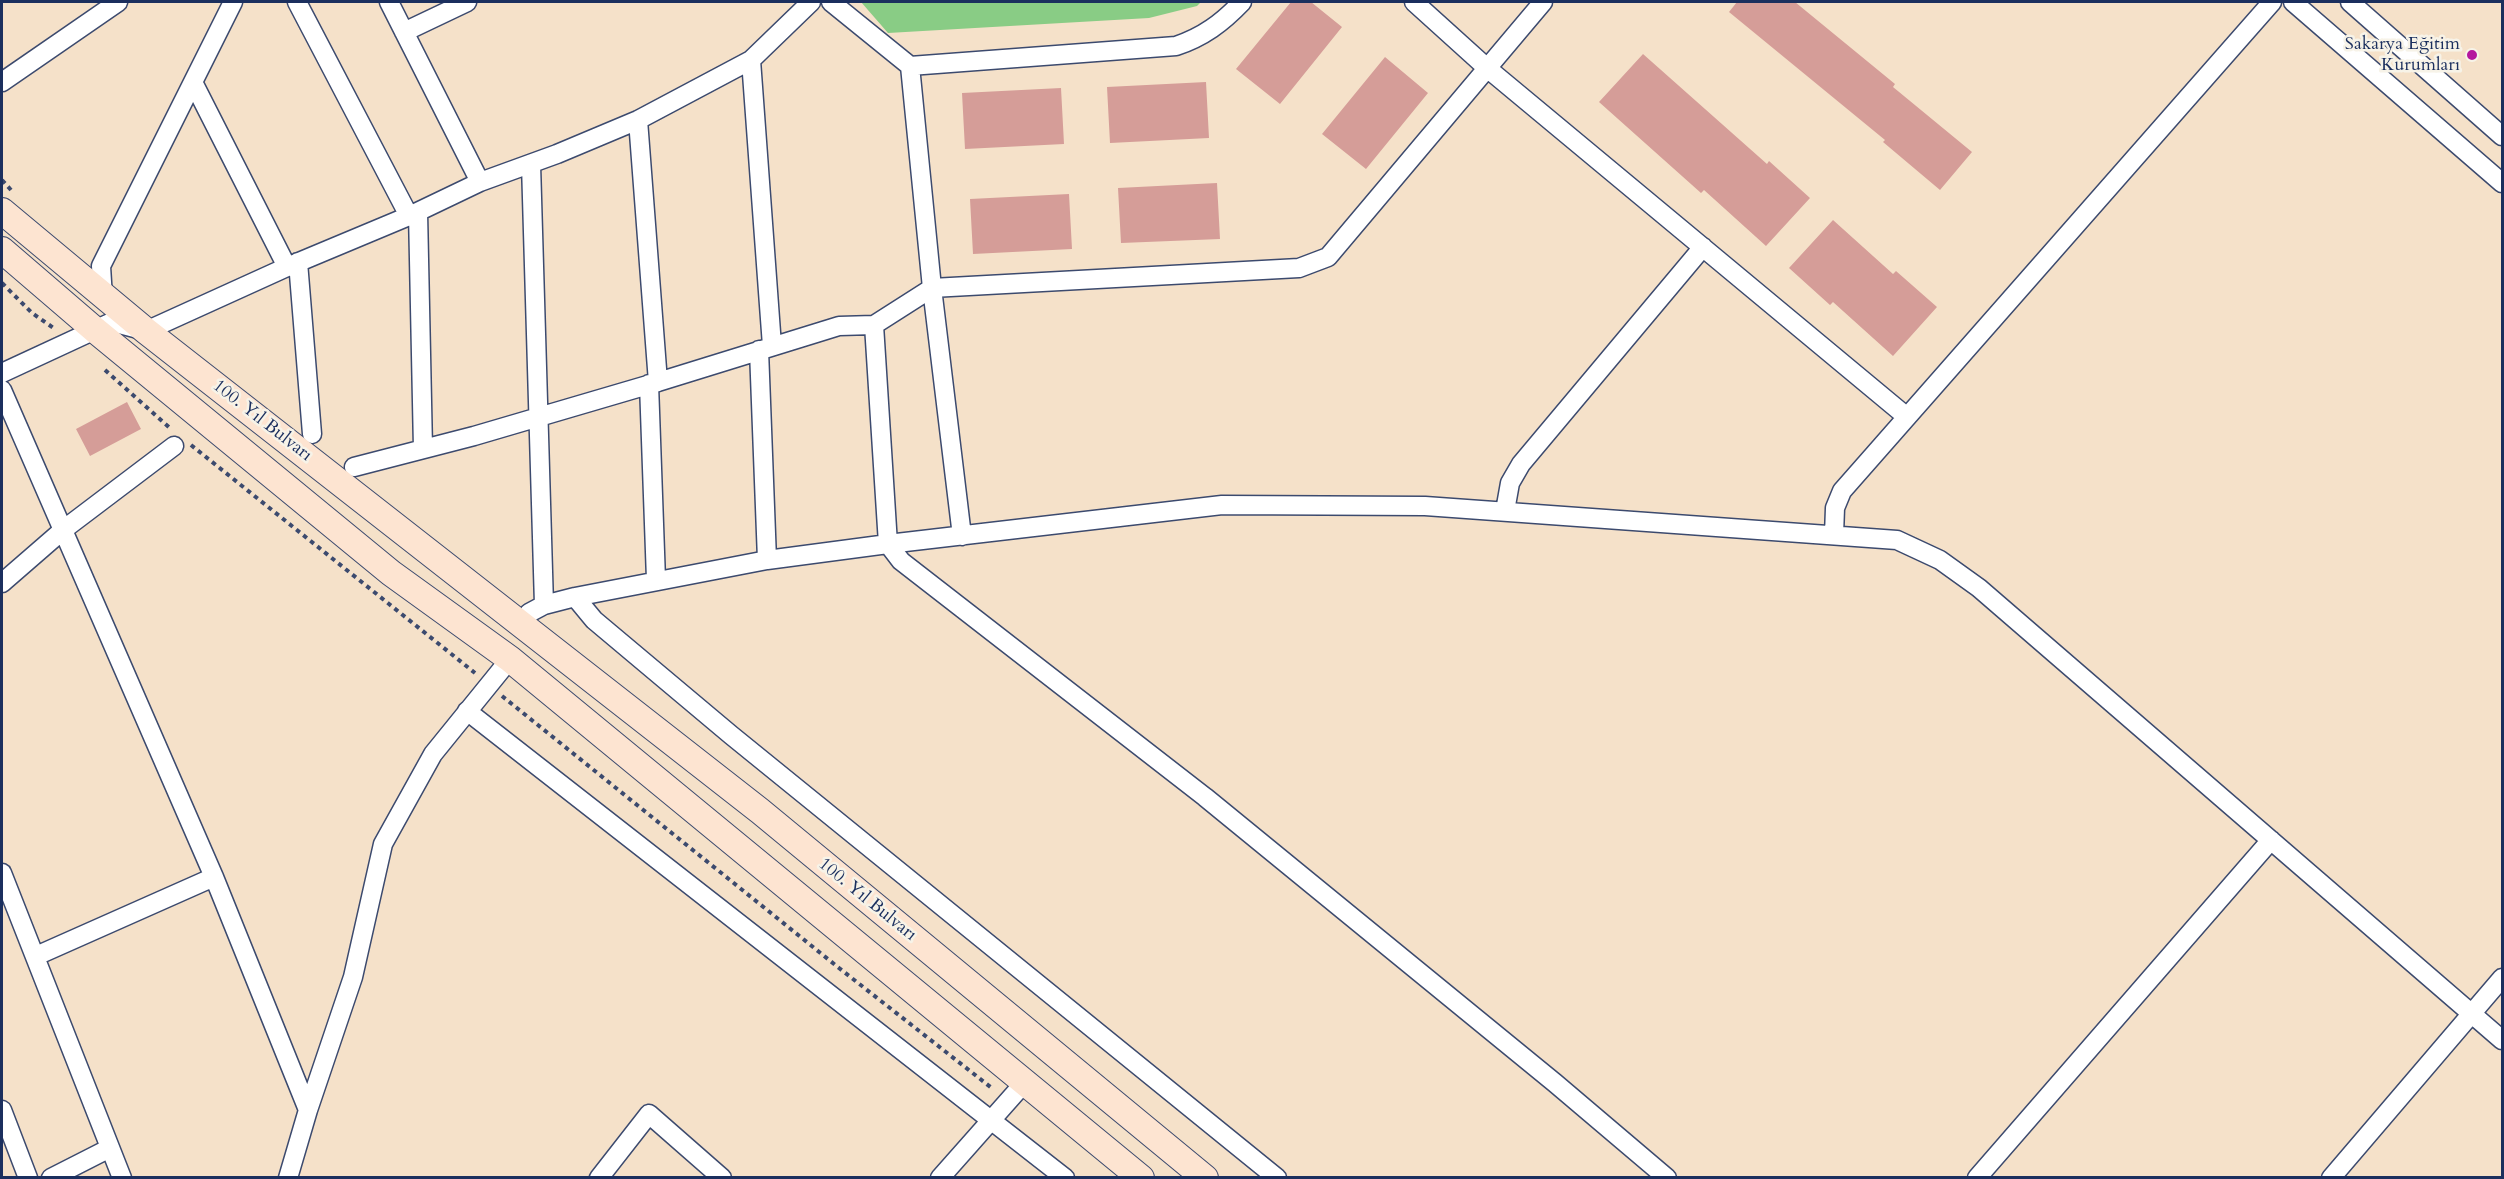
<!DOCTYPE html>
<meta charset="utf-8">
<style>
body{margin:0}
#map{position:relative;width:2504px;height:1179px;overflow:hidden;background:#f5e1c9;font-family:Cardo,serif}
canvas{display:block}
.frame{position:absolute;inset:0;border:3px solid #1b2f5e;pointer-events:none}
</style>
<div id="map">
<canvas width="2504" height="1179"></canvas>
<div class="frame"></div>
</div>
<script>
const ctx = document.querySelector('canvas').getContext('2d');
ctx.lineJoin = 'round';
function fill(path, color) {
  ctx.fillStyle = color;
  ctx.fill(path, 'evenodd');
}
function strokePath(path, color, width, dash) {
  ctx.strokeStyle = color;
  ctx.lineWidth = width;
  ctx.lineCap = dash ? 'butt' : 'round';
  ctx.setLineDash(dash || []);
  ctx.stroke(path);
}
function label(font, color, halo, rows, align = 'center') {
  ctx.font = font + ' Cardo,serif';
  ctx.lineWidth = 5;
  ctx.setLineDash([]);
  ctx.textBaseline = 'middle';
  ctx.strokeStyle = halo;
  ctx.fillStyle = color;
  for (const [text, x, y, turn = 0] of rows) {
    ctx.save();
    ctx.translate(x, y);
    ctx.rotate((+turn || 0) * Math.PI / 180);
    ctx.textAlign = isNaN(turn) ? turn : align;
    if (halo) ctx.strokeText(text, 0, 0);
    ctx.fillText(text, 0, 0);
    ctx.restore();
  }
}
const green = new Path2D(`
 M861,2H1201L1197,6L1149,18L888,33Z`);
const building = new Path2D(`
 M1291,2H1311L1342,27L1280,104L1236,69Z
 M1737,2H1795L1895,84L1893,87L1972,152L1940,190L1883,142L1885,140L1729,12Z
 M1643,54L1767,164L1769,161L1810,198L1766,246L1704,190L1701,193L1599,102Z
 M1385,57L1428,93L1366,169L1322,134Z
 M1206,82L1209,138L1110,143L1107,87Z
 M1061,88L1064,144L965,149L962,93Z
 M1217,183L1220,239L1121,243L1118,188Z
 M1069,194L1072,249L973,254L970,199Z
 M1833,220L1893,274L1896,271L1937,307L1893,356L1833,302L1830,305L1789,268Z
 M127,402L141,429L90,456L76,429Z`);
const path = new Path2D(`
 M2,180L11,190
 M2,283L32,313L55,329
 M105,370L171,429
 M191,445L475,673
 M502,696L839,968L993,1089`);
const minor = new Path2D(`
 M297,2L409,216
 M389,2L480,182
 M831,2L910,66L932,288L962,536
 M1414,2L1487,68L1907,417
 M2293,2L2502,183
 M2350,2L2502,136
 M404,32L467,2
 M751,60L772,346
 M910,66L1176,46C1203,37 1222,23 1242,2
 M2,82L118,2
 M194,84L287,267
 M531,164L544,605
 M418,212L423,449
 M298,262L312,434
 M103,298L101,266L233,2
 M874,325L932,288L1299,268L1328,257L1543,2
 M759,350L767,560
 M2,373L112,322L146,331L287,267L409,216L480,182L557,154L638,120L751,60L811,2
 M649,384L656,580
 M2,390L214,877L308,1110L288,1178
 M354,467L474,436L658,382L638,120
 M1505,511L1510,483L1521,464L1703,247
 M1834,535L1835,508L1842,491L2272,2
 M888,544L1222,505L1425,506L1897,540L1940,560L1979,588L2502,1040
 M888,544L901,561L1205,797L1555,1083L1667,1178
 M2,583L63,530L174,446
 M575,597L594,620L731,735L1277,1178
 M524,628L529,613L544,605L575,597L767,560L888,544L874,325L839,326L658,382
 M467,711L1065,1178
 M2,873L122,1178
 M36,956L214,877
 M2,1110L28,1178
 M308,1110L353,977L383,844L433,754L510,659
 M51,1178L110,1148
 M599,1178L649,1114L722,1178
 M940,1178L1025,1082
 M1977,1178L2271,840
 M2331,1178L2502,978`);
const secondary = new Path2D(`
 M2,211L146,331L760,811L1205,1178
 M2,250L95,330L391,573L510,659L1141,1178`);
const markers = [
 [2472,55,6,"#b5179e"]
];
const poiNames = [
 ["Sakarya Eğitim",2460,45],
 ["Kurumları",2460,66]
];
const streetNames = [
 ["100. Yıl Bulvarı",262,421,38],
 ["100. Yıl Bulvarı",867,900,39]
];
fill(green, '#89cc85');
fill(building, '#d59d98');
strokePath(minor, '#3c4a6e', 21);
strokePath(secondary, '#3c4a6e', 28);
strokePath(path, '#3c4a6e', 4, [4.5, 4.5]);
strokePath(minor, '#fff', 18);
strokePath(secondary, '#fde4d1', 26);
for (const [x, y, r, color] of markers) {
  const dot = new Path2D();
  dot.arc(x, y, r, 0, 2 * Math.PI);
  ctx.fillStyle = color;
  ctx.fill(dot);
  strokePath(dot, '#f7f3e8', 2);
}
label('18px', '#1b2f5e', '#f7f3e8', poiNames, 'right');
label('18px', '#1b2f5e', '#f7f3e8', streetNames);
</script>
